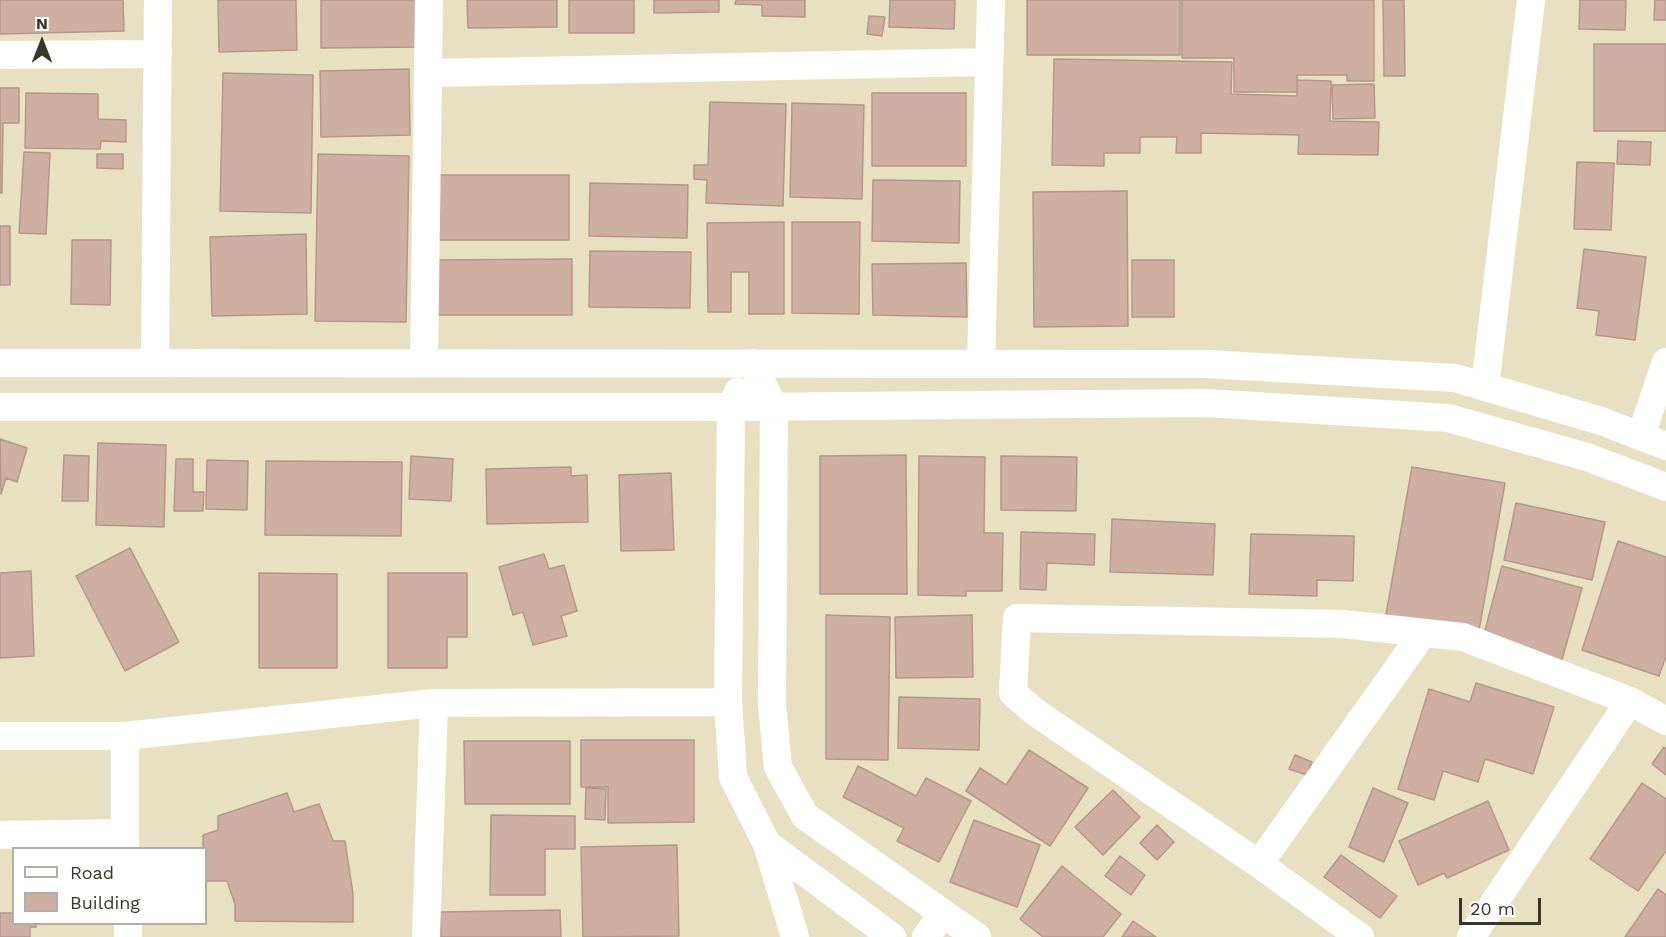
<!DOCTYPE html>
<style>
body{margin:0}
#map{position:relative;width:1666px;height:937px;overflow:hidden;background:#e7e1c2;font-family:"Work Sans",sans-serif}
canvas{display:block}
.legend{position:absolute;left:12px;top:847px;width:195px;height:78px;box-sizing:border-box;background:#fff;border:2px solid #afaea9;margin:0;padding:8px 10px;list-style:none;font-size:18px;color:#383529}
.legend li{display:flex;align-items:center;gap:12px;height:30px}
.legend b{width:30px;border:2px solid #afaea9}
.north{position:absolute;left:12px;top:12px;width:60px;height:60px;-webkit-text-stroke:4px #fff;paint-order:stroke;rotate:0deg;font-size:16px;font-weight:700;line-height:24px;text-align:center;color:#383529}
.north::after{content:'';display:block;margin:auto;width:21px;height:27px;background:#383529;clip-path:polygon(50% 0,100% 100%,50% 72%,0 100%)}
.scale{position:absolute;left:1459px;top:898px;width:82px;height:27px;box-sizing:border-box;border:3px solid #383529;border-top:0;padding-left:8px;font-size:18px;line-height:21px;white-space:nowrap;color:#383529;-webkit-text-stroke:4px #fff;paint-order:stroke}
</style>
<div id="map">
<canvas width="1666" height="937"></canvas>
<ul class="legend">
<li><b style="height:8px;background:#fff"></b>Road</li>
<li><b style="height:16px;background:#ceafa1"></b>Building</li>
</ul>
<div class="north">N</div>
<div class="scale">20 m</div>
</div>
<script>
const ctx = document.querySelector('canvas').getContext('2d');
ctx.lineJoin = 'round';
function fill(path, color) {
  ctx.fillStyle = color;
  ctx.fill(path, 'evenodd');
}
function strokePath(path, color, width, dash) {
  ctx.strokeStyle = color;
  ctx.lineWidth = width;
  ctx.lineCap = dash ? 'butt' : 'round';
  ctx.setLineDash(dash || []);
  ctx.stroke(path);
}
const building = new Path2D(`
 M0,0H123L124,31L0,34Z
 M218,0H296L297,50L219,52Z
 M321,0H419L420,47L321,48Z
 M467,0H557V27L468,28Z
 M569,0H634V33H569Z
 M654,0H719V12L654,13Z
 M736,0H805V17L762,16V5L735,4Z
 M890,0H955L954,29L889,27Z
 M1027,0H1180V55H1027Z
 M1182,0H1374V81H1347V75H1297V92H1234V58H1182Z
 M1383,0H1404L1405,76H1384Z
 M1580,0H1626L1625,30L1579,29Z
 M1655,0H1666V20H1654Z
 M869,16L885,17L882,36L867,34Z
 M1594,44H1666V131H1594Z
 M1054,59L1232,62L1231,94L1297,96V80L1331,81L1330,121L1379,122L1378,155L1298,154L1299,135L1201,133V153H1176L1177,137H1140V153H1104V166L1052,165Z
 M409,69L410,135L321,137L320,71Z
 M223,73L313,75L311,213L220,211Z
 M1374,84L1375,118L1333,119L1332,85Z
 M0,88H19V123H3L2,193H0Z
 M26,93L98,94V119L126,120V142L101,141L100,149L25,148Z
 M872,93H966V166H872Z
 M710,102L786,104L783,206L706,203L707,180L694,179V165H708Z
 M792,103L864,105L862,199L790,197Z
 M1618,141L1651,142L1650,165L1617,164Z
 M24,152L50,153L46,234L19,233Z
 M97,154H123V169L97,168Z
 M318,154L409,156L406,322L315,321Z
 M1577,162L1614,163L1611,230L1574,229Z
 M437,175H569V240H437Z
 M873,180L960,181L959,243L872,241Z
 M590,183L688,185L687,238L589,236Z
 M1127,191L1128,326L1034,327L1033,192Z
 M784,222V314H749V272H731V312H708L707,223Z
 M792,222H860L859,314L792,313Z
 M0,226H10V285H0Z
 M306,234L307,314L212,316L210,237Z
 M72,240H111L110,305L71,304Z
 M1584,249L1646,257L1635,340L1596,335L1599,311L1577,308Z
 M590,251L691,252L690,308L589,307Z
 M572,259V315H435V260Z
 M1132,260H1174V317H1132Z
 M966,263L967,317L873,315L872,264Z
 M0,439L27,448L17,482L6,478L1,494Z
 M98,443L166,445L164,527L96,525Z
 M64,455L89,456L88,501H62Z
 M906,455L907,594H820V456Z
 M411,456L453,459L451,501L409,499Z
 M919,456L985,457L984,533H1003L1002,591H966V596L918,595Z
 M1001,456L1077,457L1076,511L1001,510Z
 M176,459H193V492H204L203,511H174Z
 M207,460L248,461L247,510L206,509Z
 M266,461L402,462L401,536L265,535Z
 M571,467V476L587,475L588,522L487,524L486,469Z
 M1412,467L1505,483L1478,636L1385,620Z
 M671,473L674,550L621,551L619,475Z
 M1516,503L1605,522L1592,580L1504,560Z
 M1112,519L1215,524L1213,575L1110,572Z
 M1021,532L1095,534L1094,565L1047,563L1046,590L1020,589Z
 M1251,534L1354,536L1353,581L1317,580V596L1249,594Z
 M1618,541L1666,557V656L1659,676L1582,650Z
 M130,548L179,642L125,671L76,576Z
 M544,554L549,569L564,565L577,611L561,616L567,636L533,645L523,612L513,615L499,567Z
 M1502,566L1582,588L1562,660L1483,638Z
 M31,571L34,656L0,658V573Z
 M259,573L337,574V668H259Z
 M388,573H467V637H447V668H388Z
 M826,615L890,617L888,760L826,759Z
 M972,615L973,677L896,678L895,617Z
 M1476,683L1554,707L1533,774L1485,759L1478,782L1443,771L1434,800L1398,789L1429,689L1470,702Z
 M899,697L980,699L979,750L898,748Z
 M581,740H694V822L608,823V787H581Z
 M464,741H570V804H465Z
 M1664,747L1666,749V775L1652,764Z
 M1029,750L1088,788L1050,846L966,791L980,768L1006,785Z
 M1295,755L1312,762L1307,775L1289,769Z
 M858,766L916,796L926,778L971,801L939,862L897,841L904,828L843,797Z
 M1642,783L1666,799V851L1638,891L1590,859Z
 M586,788L606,789L605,820L585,819Z
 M1373,788L1408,803L1384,862L1349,847Z
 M1113,790L1140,817L1103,855L1075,827Z
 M287,793L294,812L319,804L333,841H345L353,894V922L235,921V904L227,881H206V848H203V835L218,830V816Z
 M1488,801L1509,850L1447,878L1444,873L1418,885L1399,841Z
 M491,815L575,816V849H545V895H490Z
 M974,820L1040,845L1017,907L950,882Z
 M1157,825L1174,842L1157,860L1140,843Z
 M677,845L679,936L583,937L581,847Z
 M1341,855L1397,896L1380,918L1324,877Z
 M1120,856L1145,875L1131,895L1105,876Z
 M1062,866L1121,914L1103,937H1043L1020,919Z
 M1658,889L1666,895V937H1625Z
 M560,910L561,937H441L440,912Z
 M0,913H14V924H36V927H30V937H0Z
 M1133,921L1156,937H1122Z`);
const minor = new Path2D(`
 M0,55L158,54
 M429,73L989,62
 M155,362L158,0
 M0,363L1206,364L1455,378L1601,421L1666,446
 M424,363L429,0
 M752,363L774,407L772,705L778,767L805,816L977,937
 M981,363L991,0
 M1485,387L1531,0
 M738,392L731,407L728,702L733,777L767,844L892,937
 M0,407H731L1206,403L1448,418L1587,457L1666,487
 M1641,436L1666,362
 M0,736H125
 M0,835L124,833
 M767,844L795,937
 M125,848V736L434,703L728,702
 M1259,864L1423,633
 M128,924V937
 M426,937L434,703
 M926,937L943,913
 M1360,937L1259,864L1035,712L1013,693L1017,618L1343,624L1463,637L1630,701L1666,721
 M1471,937L1630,701`);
fill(building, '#ceafa1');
strokePath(building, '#b59789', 1.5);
strokePath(minor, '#fff', 28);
</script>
